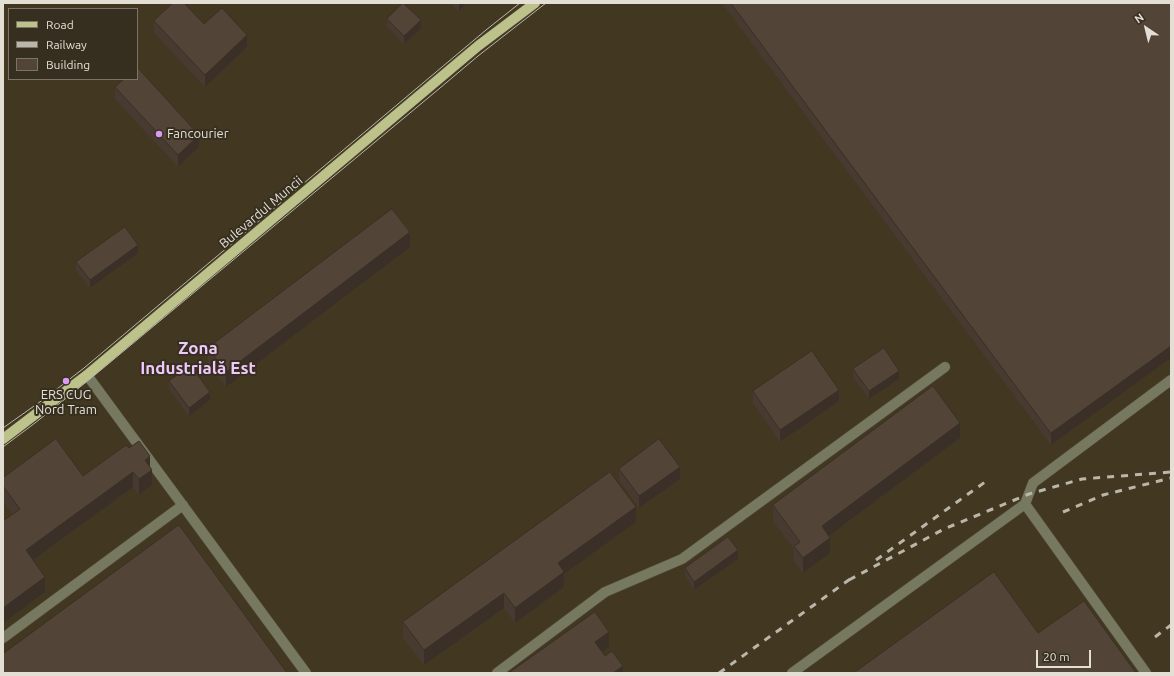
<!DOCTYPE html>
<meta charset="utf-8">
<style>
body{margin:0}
#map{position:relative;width:1174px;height:676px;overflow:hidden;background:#362f1f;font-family:Ubuntu,sans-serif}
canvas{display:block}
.frame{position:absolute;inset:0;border:4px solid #e3dfd5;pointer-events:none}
.legend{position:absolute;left:8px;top:8px;width:130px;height:72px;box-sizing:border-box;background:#362f1f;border:1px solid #7b7568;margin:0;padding:5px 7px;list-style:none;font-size:12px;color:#e3dfd5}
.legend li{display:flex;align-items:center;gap:8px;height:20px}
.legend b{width:20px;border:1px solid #7b7568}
.north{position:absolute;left:1126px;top:8px;width:40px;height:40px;-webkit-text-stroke:3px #362f1f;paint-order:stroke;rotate:325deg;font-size:11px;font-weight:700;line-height:16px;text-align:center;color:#e3dfd5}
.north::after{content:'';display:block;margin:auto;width:14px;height:18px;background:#e3dfd5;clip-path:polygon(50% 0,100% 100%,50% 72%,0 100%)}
.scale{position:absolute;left:1036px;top:650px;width:55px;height:18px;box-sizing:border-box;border:2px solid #e3dfd5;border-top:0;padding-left:5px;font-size:12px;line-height:14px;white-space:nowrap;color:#e3dfd5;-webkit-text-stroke:3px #362f1f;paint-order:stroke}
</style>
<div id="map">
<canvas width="1174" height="676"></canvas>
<div class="frame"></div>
<ul class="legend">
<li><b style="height:5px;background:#bdc28b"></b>Road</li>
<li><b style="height:5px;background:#bab6aa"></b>Railway</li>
<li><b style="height:11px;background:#534438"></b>Building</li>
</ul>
<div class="north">N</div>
<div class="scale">20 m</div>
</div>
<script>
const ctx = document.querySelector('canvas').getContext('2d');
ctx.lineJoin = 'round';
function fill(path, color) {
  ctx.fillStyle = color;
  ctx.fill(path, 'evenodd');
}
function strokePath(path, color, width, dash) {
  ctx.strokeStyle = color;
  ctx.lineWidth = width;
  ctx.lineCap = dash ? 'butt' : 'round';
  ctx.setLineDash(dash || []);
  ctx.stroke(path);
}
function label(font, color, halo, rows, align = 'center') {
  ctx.font = font + ' Ubuntu,sans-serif';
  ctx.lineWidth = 4;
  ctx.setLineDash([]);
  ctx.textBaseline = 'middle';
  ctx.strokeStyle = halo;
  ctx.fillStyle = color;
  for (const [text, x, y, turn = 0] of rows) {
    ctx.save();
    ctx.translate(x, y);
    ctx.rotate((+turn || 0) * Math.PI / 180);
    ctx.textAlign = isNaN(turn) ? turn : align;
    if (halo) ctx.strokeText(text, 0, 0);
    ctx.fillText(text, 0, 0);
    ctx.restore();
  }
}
const built = new Path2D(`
 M3,3H1171V673H3ZM9,9H137V79H9Z`);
const minor = new Path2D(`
 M87,375L306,673
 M3,638L183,505
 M497,673L605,592L682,559L945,367
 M792,673L1025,504
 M1146,673L1025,504L1033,483L1171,380`);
const major = new Path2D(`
 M3,439L87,375L478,46L535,3`);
const tram = new Path2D(`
 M3,428L44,399L84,368L486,30L520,3
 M3,447L35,423L90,379L440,88L478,56L546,3`);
const rail = new Path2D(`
 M1063,512L1103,495L1171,478
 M876,560L985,482
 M849,580L944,529L1029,494L1082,479L1171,472
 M1155,637L1171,625
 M719,673L853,577`);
const wall = new Path2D(`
 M450,3H466L459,11Z
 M722,3H1171V358L1051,445Z
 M387,19L421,28L404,44L387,27Z
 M154,21L204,24L247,47L205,87L154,33Z
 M115,87L199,147L178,167L115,99Z
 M410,247L226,387L208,363V348Z
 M138,253L90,288L76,270V262Z
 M853,369L899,379L869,399L853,377Z
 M169,381L210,400L189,416L169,389Z
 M753,391L839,401L780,442L753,403Z
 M960,438L829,536L830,553L803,573L794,561V549L773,521V505Z
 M129,448L150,466L152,485L139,495L133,487L33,560L45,592L3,623V521L12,514L3,501V478L83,476Z
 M619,469L680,479L639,508L619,480Z
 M636,522L564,574V587L515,623L504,608L424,665L403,638V622Z
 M738,559L694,590L685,576V568Z`);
const shadedWall = new Path2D(`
 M459,3H466L459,11Z
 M421,20V28L404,44V36Z
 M247,35V47L205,87V75Z
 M199,135V147L178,167V155Z
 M410,232V247L226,387V372Z
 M138,245V253L90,288V280Z
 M1171,346V358L1051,445V433Z
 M899,371V379L869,399V391Z
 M839,390V401L780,442V430Z
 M210,392V400L189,416V408Z
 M960,423V438L822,541V526Z
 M150,456V471L145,460Z
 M680,467V479L639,508V496Z
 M152,470V485L139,495V479Z
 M133,472V487L26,565V550Z
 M636,507V522L564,574V587L515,623V608L558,563Z
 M830,538V553L803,573V558Z
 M738,550V559L694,590V582Z
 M45,577V592L3,623V608Z
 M504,593V608L424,665V650Z
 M609,632V647L595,657V642Z
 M623,666V673H613Z`);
const building = new Path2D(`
 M173,3H184L204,24L222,8L247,35L205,75L154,21Z
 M403,3L421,20L404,36L387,19Z
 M731,3H1171V346L1051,433Z
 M137,67L199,135L178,155L115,87L124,79H137Z
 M392,209L410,232L226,372L208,348Z
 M125,227L138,245L90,280L76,262Z
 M884,348L899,371L869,391L853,369Z
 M812,351L839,390L780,430L753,391Z
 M191,366L210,392L189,408L169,381Z
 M933,386L960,423L822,526L830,538L803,558L794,546L800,542L773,505Z
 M56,439L83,476L126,445L129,448L139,441L150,456L145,460L152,470L139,479L133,472L26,550L45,577L3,608V521L20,509L3,486V478Z
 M659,439L680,467L639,496L619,469Z
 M610,472L636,507L558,563L564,572L515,608L504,593L424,650L403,622Z
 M179,525L287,673H3V654Z
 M728,537L738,550L694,582L685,568Z
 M994,572L1038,633L1084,601L1136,673H854Z
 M595,612L609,632L595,642L605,656L612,651L623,666L613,673H509Z`);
const markers = [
 [159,134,4,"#dc99f4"],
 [66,381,4,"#dc99f4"]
];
const poiNames = [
 ["Fancourier",167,134],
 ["ERS CUG",66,395,"center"],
 ["Nord Tram",66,410,"center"]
];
const streetNames = [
 ["Bulevardul Muncii",261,212,-40]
];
const districtNames = [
 ["Zona",198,348],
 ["Industrială Est",198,368]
];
fill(built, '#423821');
strokePath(minor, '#524b3c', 11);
strokePath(major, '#524b3c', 11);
strokePath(minor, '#76795f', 10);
strokePath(major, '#bdc28b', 10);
strokePath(tram, '#bab6aa', 1);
strokePath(rail, '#bab6aa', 3, [7, 7]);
fill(wall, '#473a30');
fill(shadedWall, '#3a3027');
fill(building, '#534438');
strokePath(building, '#3a3027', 1);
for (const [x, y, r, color] of markers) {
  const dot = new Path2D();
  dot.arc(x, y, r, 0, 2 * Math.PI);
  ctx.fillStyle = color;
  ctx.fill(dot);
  strokePath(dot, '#362f1f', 1.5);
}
label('13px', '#e3dfd5', '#362f1f', poiNames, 'left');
label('13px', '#e3dfd5', '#362f1f', streetNames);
label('bold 17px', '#efc9fc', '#362f1f', districtNames);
</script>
